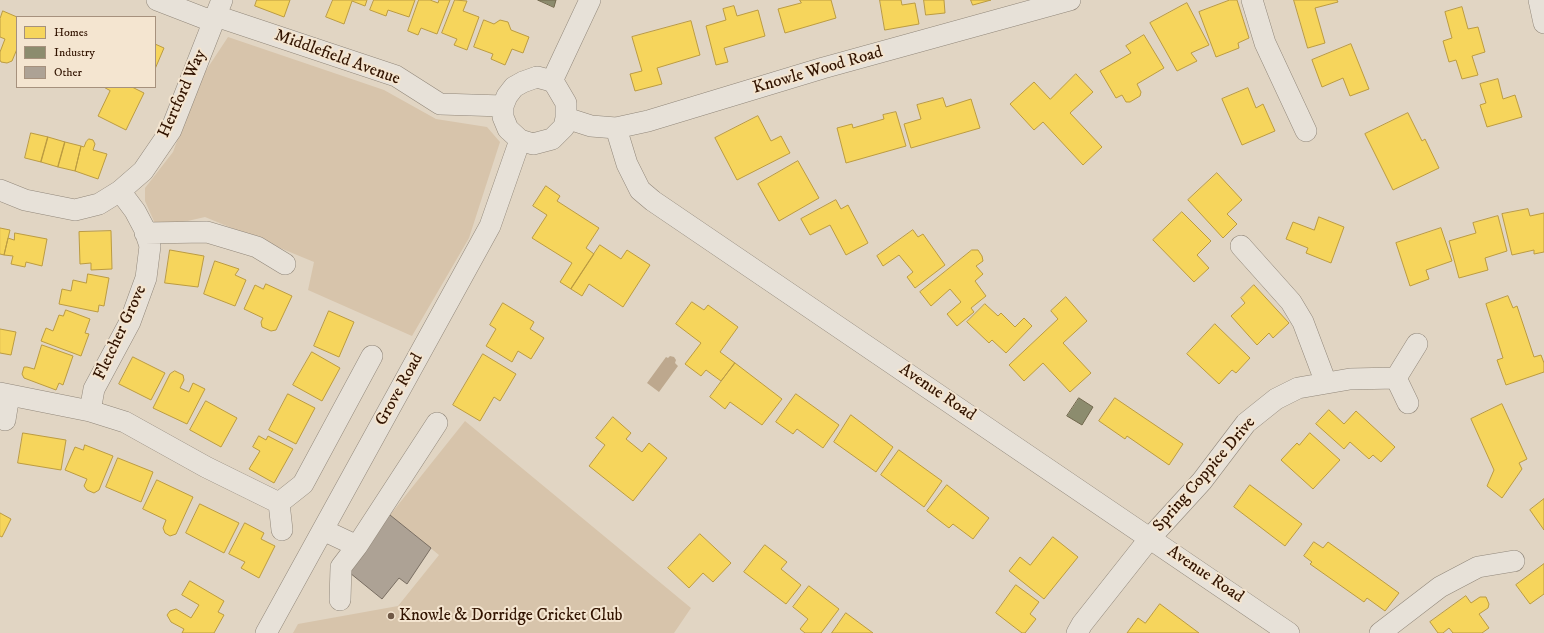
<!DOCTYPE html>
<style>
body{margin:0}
#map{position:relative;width:1544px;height:633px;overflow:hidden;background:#e1d5c3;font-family:"IM FELL DW Pica",serif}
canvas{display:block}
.legend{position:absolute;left:16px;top:16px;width:140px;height:72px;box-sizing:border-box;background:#f4e5d0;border:1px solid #a6917d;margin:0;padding:5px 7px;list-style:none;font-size:12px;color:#321401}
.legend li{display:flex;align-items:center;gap:8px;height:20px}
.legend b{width:20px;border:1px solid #a6917d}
</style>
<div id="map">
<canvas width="1544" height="633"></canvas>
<ul class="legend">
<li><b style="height:11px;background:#f6d55c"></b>Homes</li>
<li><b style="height:11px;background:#8c8c6e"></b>Industry</li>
<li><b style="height:11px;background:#ada295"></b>Other</li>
</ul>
</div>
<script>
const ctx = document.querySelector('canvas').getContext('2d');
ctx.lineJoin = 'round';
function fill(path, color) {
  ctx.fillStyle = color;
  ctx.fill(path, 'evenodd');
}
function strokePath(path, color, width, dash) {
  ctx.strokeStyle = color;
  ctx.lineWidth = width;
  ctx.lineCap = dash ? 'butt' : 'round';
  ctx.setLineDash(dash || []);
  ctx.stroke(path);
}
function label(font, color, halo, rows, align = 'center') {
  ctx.font = font + ' "IM FELL DW Pica",serif';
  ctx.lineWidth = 4;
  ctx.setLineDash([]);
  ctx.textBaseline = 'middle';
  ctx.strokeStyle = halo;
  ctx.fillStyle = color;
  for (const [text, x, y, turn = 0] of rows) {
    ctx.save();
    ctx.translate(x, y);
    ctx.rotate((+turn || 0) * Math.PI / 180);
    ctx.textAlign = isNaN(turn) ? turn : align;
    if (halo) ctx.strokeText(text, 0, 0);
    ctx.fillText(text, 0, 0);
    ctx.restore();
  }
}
const green = new Path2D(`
 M228,37L384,90L436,119L487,127L500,142L469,238L412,336L308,290L314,262L205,217L157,228L145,201V188L173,152L199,81Z
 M465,421L691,608L674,633H293L298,624L398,606L439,555L390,515Z`);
const water = new Path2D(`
 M670,356L674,357L676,360L675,363L678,366L659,392L647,383L666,357L668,358Z`);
const homes = new Path2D(`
 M257,0H290L284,17L255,6Z
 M333,0H367L365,6L352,1L344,24L326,17Z
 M374,0H415L409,17L388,10L386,16L370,10Z
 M419,0H430L438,3L439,0H450L437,34L421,28L418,35L408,31Z
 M455,0L467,1L463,11L479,17L467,50L454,45L457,39L442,33Z
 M800,0H831L836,18L785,33L778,9L801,3Z
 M880,0H901L902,5L915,3L919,24L885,30Z
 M924,0H944L945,13L926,15Z
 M971,0H991L973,5Z
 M1230,0H1237L1249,38L1238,43L1239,48L1216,57L1199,12Z
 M1294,0H1337L1338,2L1315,8L1325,43L1308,48Z
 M1187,3L1209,45L1191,53L1197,61L1177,71L1150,23Z
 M734,6L737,16L758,10L765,36L724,48L728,62L716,65L706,26L726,20L723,9Z
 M1462,7L1468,29L1478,27L1485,52L1472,56L1478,75L1462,79L1456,60L1449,62L1443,41L1452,38L1445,12Z
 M3,11L17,17V49L12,61L7,63L1,62L0,60V52L5,39L0,37V19Z
 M484,20L494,24L500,20L508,22L511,30L529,37L523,53L512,49L505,65L491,59L493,54L474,47Z
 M691,21L700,55L657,68L662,84L635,91L630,74L642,71L632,37Z
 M1144,35L1164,68L1137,84L1141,92L1140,96L1130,102H1126L1122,95L1116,98L1100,71L1131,53L1126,46Z
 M155,44L164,48L155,69Z
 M1351,44L1369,89L1350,96L1343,78L1322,87L1312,60Z
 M1076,74L1093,92L1070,113L1102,147L1083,165L1043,122L1034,130L1010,104L1034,82L1050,99Z
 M1498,79L1503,99L1515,95L1522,117L1487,127L1480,105L1486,103L1480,84Z
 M104,87H132L144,93L126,130L98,116L110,91Z
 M1248,88L1256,108L1263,104L1275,131L1242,145L1222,99Z
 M943,98L946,107L971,99L980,128L911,148L904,124L921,119L917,105Z
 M896,112L906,146L846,163L837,128L852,124L853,128L884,119L883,115Z
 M1408,113L1422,141L1425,139L1439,168L1393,190L1365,134Z
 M758,116L771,141L781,136L790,153L737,180L715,138Z
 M31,133L48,137L41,162L25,158Z
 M48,137L65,142L58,167L41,162Z
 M89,139L93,140L95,144L93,150L107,154L98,179L75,171L81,146L84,147L86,142Z
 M65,142L81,146L75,171L58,167Z
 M798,161L819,198L779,221L758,184Z
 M1217,173L1242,200L1227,214L1237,224L1223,238L1188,200Z
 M546,186L560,196L557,201L599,228L586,248L594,254L571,289L560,282L572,263L532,238L547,215L533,206Z
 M836,200L841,209L848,205L868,243L846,255L830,225L810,235L801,219Z
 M1528,209L1530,216L1544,213V252L1534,254V250L1512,255L1502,214Z
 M1182,212L1211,241L1197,255L1209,268L1194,282L1153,240Z
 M1498,216L1507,251L1485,258L1488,270L1459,278L1449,241L1476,233L1473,223Z
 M1319,217L1344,227L1331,263L1306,253L1308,248L1286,239L1293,222L1314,230Z
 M0,228L10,230L4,255L0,254Z
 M1441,228L1452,261L1426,270L1429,279L1410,286L1396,243Z
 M913,230L918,237L923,234L945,265L915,288L907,277L913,272L899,255L883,266L877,256Z
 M111,231L112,269L91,270V263L80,264L79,232Z
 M15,233L47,239L42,266L26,262L25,267L11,264L13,256L4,255L8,238L14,240Z
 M600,245L621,259L627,250L650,265L623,307L589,284L582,296L571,289Z
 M170,250L204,256L198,287L165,283Z
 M972,250H978L982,256L983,261L976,266L983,274L975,281L986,296L971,308L974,312L957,326L947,314L961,302L950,289L931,306L920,292Z
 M215,261L239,269L235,275L246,280L235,306L204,294Z
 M88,274L109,278L104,306L99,305L98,312L59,304L62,289L71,291L73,280L86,283Z
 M266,284L292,296L276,330L271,331L262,327L261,322L263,318L244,309L255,285L263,289Z
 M1254,285L1289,323L1273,338L1269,333L1257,345L1231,316L1245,303L1241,298Z
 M1508,296L1513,308L1517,306L1534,357L1541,355L1544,363V372L1506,385L1497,360L1503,358L1486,304Z
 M1066,297L1087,321L1063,343L1091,373L1070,392L1043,363L1024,381L1009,365L1058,319L1051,311Z
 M692,302L704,310L708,305L738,327L720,352L735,363L721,381L706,370L701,376L685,364L701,343L676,324Z
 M503,303L534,322L530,329L544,338L531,359L518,351L512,362L486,346L496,329L490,325Z
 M985,304L998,316L1001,313L1015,327L1024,318L1032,326L1006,353L992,340L989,343L967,322Z
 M66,310L90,319L85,333L89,334L81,356L41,341L46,328L53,331L59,315L63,316Z
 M329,311L354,322L339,357L314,346Z
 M1215,324L1250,358L1236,373L1232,370L1219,384L1187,354Z
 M0,329L16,332L11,355L0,353Z
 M42,345L73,356L63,385L59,383L56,390L24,378L22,374L24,367H27L34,369Z
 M312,352L340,368L322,401L293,385Z
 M483,354L516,374L500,401L494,397L480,421L453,405Z
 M133,357L165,373L151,400L119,384Z
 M735,363L782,399L762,425L730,402L725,409L710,397Z
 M175,371L183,375L184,380L180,388L189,392L193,383L205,389L187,424L153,408L170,374Z
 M288,394L315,408L296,444L269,430Z
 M796,394L839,425L823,448L797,429L793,434L776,422Z
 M1115,398L1183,444L1169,465L1127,436L1125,439L1099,421Z
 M206,401L237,418L221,447L190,430Z
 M1502,404L1527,459L1519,463L1522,469L1502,498L1487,486L1494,470L1471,419Z
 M1329,410L1344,424L1356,411L1395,447L1381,462L1373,455L1369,459L1350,442L1344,449L1316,424Z
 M851,415L893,447L876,472L834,442Z
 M613,417L631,433L626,439L642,452L649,443L667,458L633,501L589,466L605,445L596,438Z
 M23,433L66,440L61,470L18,463Z
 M1310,433L1340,460L1313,489L1281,460L1297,443L1299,445Z
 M259,436L266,440L268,436L293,449L274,483L249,469L260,451L253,447Z
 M85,445L113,456L99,490L94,493L87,490L84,486L87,479L65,470L75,447L83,450Z
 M899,450L942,481L924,507L881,475Z
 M118,458L153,472L141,502L106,487Z
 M157,480L193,497L176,534L170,536L165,533L163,528L166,520L143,509Z
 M947,485L989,518L973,539L953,524L949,528L927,511Z
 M1250,485L1302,524L1285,546L1234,507Z
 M1544,499V530L1530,510Z
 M200,504L239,523L224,553L186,533Z
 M0,513L11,519L2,537L0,536Z
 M245,523L264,533L261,539L275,546L259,578L241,568L245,562L229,554Z
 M700,534L731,563L713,582L703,573L689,588L668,568Z
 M1053,537L1078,557L1044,599L1009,571L1020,557L1030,565Z
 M1314,542L1323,548L1328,542L1399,593L1385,611L1367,598L1364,602L1310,564L1312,562L1304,556Z
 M765,545L787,562L781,569L801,585L786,604L744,572Z
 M1544,564V594L1530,604L1516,585Z
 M190,581L224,601L218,612L224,615L214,633H182L184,629L171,622L167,615L170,611L176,609L191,618L199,605L182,595Z
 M1016,585L1039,602L1030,614L1036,619L1025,633H1022L996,613Z
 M809,586L839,609L821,633H805L800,629L808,619L793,607Z
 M1466,596L1471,603L1480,597H1486L1489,604L1488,608L1479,614L1489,628L1482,633H1453L1449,628L1443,633H1438L1430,622Z
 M1160,604L1199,633H1127L1138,618L1145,623Z
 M846,613L873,633H832Z`);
const industry = new Path2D(`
 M538,0H556L554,7Z
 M1079,398L1093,407L1082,425L1067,416Z`);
const building = new Path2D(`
 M390,515L431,548L407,584L399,578L382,599L350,573Z`);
const minor = new Path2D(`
 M157,0L214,22
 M1252,0L1265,43L1306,131
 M1539,0L1544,23
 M216,16L396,76L440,104L503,106
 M537,77L552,81L556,86L566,103V118L564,127L552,139L533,144L520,140L508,129L503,117V106L507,96L514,87L523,82Z
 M552,81L590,0
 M566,118L591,126L616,128L648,121L823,68L1070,0
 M616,128L627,164L640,190L653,201L1289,633
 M0,190L25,200L75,210L99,204L120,191L143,171L171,130L222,0
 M145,233L207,232L257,247L285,264
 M1241,246L1291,302L1303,322L1326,383
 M1396,378L1408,403
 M0,393L90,411L125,422L206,467L279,503
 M90,411L94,389L130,322L146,278L150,246L144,228L135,211L120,191
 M5,420L9,395
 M282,530L279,503L303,484L372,356
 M323,530L357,546L437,423
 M340,600L341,567L357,546
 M266,633L490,226L520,140
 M1077,633L1082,624L1150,538L1202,481L1246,423L1276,399L1298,388L1350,379L1396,378L1417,344
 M1380,633L1440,587L1478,567L1514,561`);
const markers = [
 [391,616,4,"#6f5845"]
];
const streetNames = [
 ["Middlefield Avenue",337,58,20],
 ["Knowle Wood Road",818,71,-16],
 ["Hertford Way",183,94,-66],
 ["Fletcher Grove",121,333,-65],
 ["Grove Road",400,390,-61],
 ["Avenue Road",937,393,34],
 ["Spring Coppice Drive",1205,475,-49],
 ["Avenue Road",1205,575,34]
];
const poiNames = [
 ["Knowle & Dorridge Cricket Club",399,616]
];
fill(green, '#d7c4ab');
fill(water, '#bda88e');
fill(homes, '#f6d55c');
strokePath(homes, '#bb9b41', 1);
fill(industry, '#8c8c6e');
strokePath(industry, '#71684d', 1);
fill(building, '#ada295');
strokePath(building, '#786d61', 1);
strokePath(minor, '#91877a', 22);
strokePath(minor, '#e7e1d8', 21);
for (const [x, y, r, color] of markers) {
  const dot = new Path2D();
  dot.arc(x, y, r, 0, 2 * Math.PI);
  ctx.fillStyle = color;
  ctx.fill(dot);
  strokePath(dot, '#f4e5d0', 1.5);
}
label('17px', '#321401', '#f4e5d0', streetNames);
label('17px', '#321401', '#f4e5d0', poiNames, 'left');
</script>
